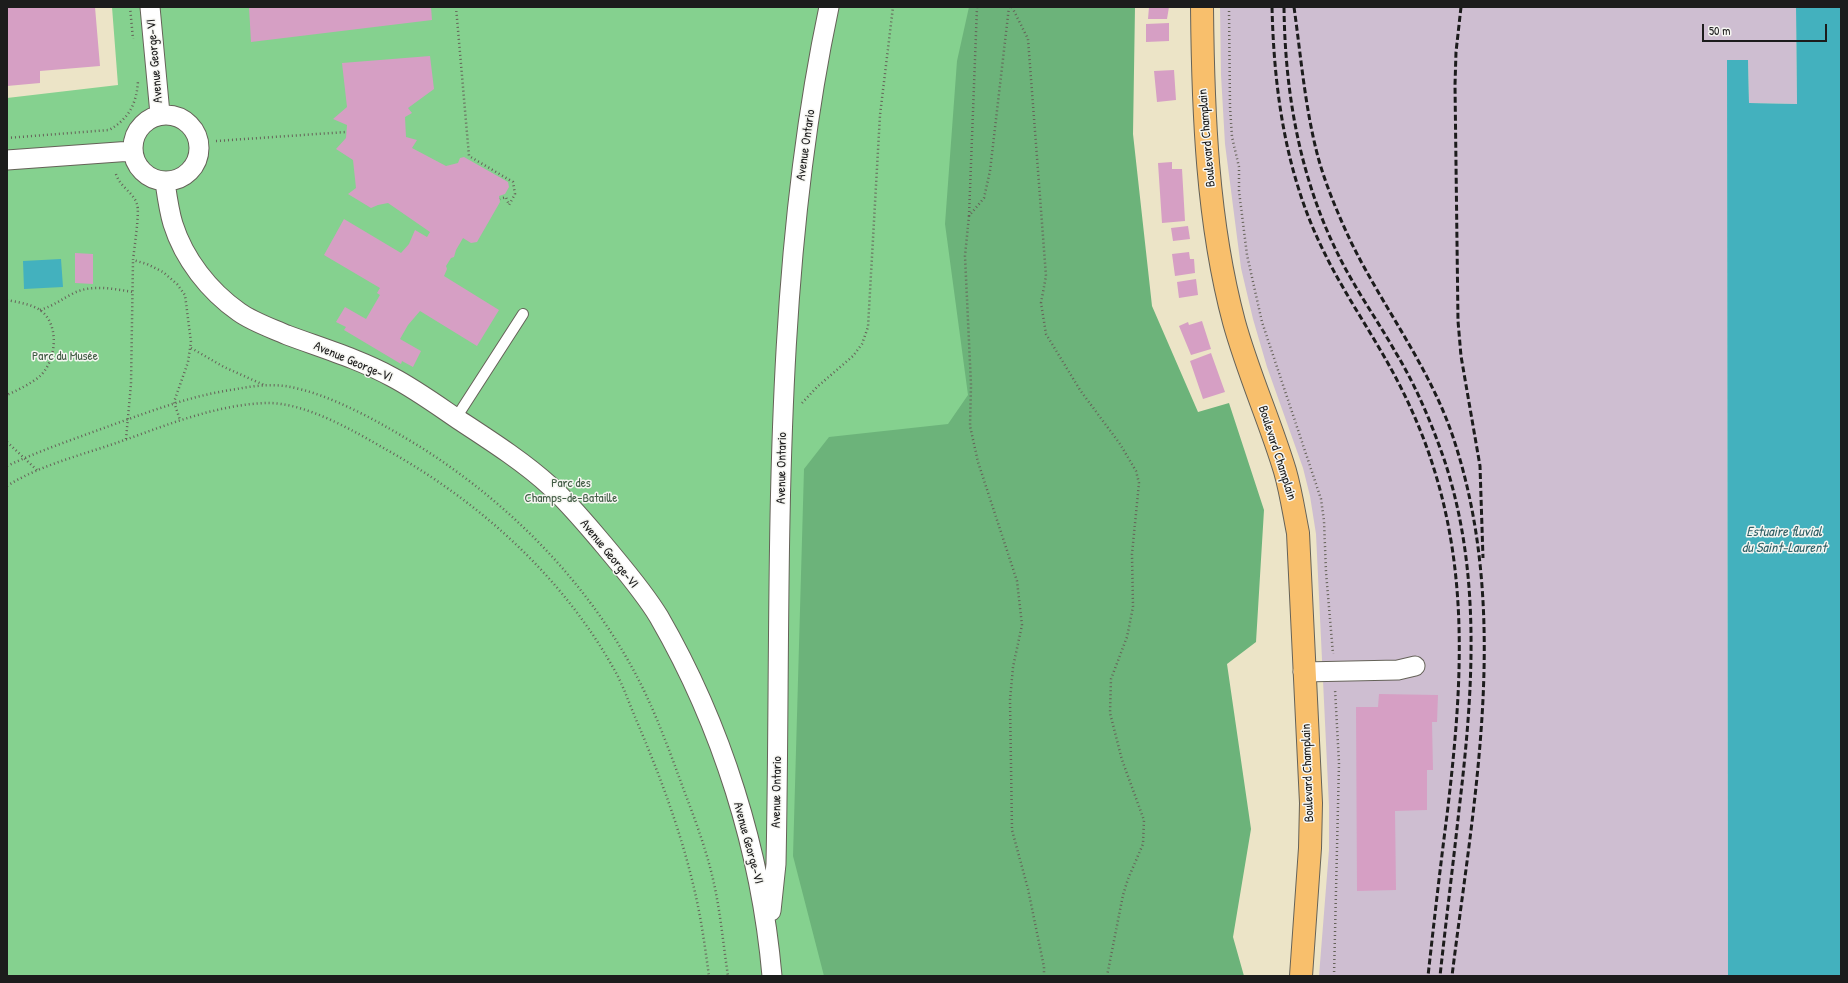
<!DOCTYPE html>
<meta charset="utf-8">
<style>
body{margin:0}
#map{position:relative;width:1848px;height:983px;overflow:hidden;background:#ece4c7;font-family:"Patrick Hand",sans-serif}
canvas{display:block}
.frame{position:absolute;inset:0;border:8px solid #1c1c1c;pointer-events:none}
.scale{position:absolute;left:1702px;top:24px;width:125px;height:18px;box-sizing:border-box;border:2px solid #1c1c1c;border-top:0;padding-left:5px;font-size:12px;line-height:14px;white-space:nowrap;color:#1c1c1c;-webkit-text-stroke:3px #f6f6f2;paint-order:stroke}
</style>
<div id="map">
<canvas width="1848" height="983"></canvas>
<div class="frame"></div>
<div class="scale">50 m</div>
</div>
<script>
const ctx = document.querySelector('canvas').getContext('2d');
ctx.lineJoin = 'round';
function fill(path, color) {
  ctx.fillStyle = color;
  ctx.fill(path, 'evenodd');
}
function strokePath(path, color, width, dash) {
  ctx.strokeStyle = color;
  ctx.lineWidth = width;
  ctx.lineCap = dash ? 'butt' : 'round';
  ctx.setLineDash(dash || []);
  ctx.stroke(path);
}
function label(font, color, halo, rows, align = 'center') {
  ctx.font = font + ' "Patrick Hand",sans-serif';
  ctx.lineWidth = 3;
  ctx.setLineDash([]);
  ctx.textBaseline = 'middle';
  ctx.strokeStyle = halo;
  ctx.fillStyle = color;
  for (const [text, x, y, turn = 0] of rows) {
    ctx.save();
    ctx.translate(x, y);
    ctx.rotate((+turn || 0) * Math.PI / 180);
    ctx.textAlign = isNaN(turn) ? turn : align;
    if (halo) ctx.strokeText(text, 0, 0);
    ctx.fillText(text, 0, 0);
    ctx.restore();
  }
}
const industrial = new Path2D(`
 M1220,7H1796L1797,104L1749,103L1748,61L1727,60L1728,976H1319L1329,850V806L1316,534L1310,496L1303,468L1267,367L1253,319L1241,268L1225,144L1221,75Z`);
const green = new Path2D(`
 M112,7H1007L1110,976H7V98L118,85Z`);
const forest = new Path2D(`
 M969,7H1135L1133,134L1152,306L1198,412L1229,403L1264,510L1256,642L1227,664L1251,829L1233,937L1244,976H824L793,856L804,469L829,437L948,424L968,395L945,224L957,61Z`);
const water = new Path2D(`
 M1796,7H1841V976H1728L1727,60H1748L1749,103L1797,104Z
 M61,259L63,287L24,289L23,261Z`);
const building = new Path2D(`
 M7,7H95L100,66L40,71V83L7,86Z
 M249,7H431L432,20L251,42Z
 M1149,7H1169L1167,19H1148Z
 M1169,23V41L1146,42V24Z
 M430,56L434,89L408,108L412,113L405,117L406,137L417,140L412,148L446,166L458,163L460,158L464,157L508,182L509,187L505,194L499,196L500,202L477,242L471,243L463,238L456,250L454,257L451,258L446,266L447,269L444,276L499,310L477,346L420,311L408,325L400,339L421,351L413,367L402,361L401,364L344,330L346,327L336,322L345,307L366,319L380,295L377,293L380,288L324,255L344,219L401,253L409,244L415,230L427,237L430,232L388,203L378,205L371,208L348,194L356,188L353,160L336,149L346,138L347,125L333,119L347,107L342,63Z
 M1174,70L1176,100L1157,102L1154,71Z
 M1172,162V169H1182L1185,221L1162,223L1158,163Z
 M1188,226L1190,239L1173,241L1171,228Z
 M1189,252L1190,259H1194L1195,273L1175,276L1172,254Z
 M75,253L93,254V284L75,283Z
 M1196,279L1198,295L1179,298L1177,282Z
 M1202,321L1211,349L1191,355L1179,326L1188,322L1189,325Z
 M1211,353L1225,392L1203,399L1190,361Z
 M1379,694L1438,695L1437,722H1432L1433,770H1427V810L1395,811L1396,890L1357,891L1356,707H1378Z`);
const path = new Path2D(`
 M130,7L133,39
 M456,7L469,156L513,182L515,194L509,205L506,197L500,199
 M1009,7L990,171L984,198L969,216L965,256L971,385L970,426L978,462L1017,581L1022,625L1013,667L1010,700L1012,830L1028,889L1044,967V976
 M1012,7L1028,39L1046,276L1041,303L1046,334L1080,390L1120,444L1136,471L1139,483L1132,554L1133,607L1127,637L1111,679L1110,713L1122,760L1144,820L1143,844L1128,879L1123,895L1107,976
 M1229,7L1230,107L1232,137L1239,167V191L1247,255L1262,322L1321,499L1324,521L1326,572L1333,654
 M7,138L109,130C129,119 137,103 138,80
 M216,141L346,132
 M116,174C120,187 133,192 137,204C140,211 134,250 133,260L147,264L163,272L177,284L185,295L191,342L188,362L174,402L180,420
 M969,216L977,7
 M7,300C17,302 31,304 40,310C60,324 57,361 39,377C30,384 18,390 7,395
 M40,310C53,306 62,299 74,293C92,284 114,289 133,292
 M191,348L224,367L264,385
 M802,403L817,387L853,356L862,344L868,327L880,115L893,7
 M126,439L131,384L133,260
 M7,442L38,471
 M7,466C41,450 77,438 112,425C154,410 193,395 237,389C252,386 269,384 285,386C330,393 383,424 422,448C510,504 586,581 635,673C652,704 667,744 679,777C691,809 704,842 712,875C720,907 723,943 728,976
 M7,486C40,465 82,455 119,442C167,425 215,405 266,403C305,402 354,431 387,450C480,502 563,577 615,671C624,687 630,706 638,724C660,776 681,832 694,888C701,917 705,947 709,976
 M1334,976L1339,763L1335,689`);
const service = new Path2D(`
 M456,418L523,314`);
const minor = new Path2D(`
 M150,7L160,114
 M133 148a33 33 0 1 1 66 0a33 33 0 1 1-66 0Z
 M7,160L132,151
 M165,182C167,196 169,211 173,224C184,259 209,291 239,312C253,322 271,328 287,335C322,348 359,359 392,377C415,389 437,405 459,420C488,439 524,462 550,486C569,503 587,525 604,545C623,568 644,592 659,617C722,726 761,851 772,976
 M1303,672L1398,670L1415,666
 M771,911L776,864C782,578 769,289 829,7`);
const primary = new Path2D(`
 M1202,7C1203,111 1207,221 1234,322C1248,373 1270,421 1285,471C1291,492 1294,513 1298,533L1311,803L1310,848L1301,976`);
const rail = new Path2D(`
 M1272,7C1274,92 1286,176 1324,252C1342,289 1365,323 1385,358C1405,393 1422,430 1434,469C1470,584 1461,697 1447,815C1440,869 1434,922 1428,976
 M1284,7C1285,97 1301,185 1344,266C1360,296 1379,323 1396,353C1416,386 1431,422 1444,459C1482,573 1473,693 1459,810C1453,865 1446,921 1440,976
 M1294,7C1301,57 1305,108 1318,157C1326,186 1338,214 1351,242C1383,307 1428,365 1452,434C1512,610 1474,797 1452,976
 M1461,7L1456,52L1455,85L1458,321L1461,356L1480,466L1483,558`);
const streetNames = [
 ["Avenue George-VI",155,61,-95],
 ["Boulevard Champlain",1207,138,-95],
 ["Avenue Ontario",806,145,-82],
 ["Avenue George-VI",353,362,23],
 ["Boulevard Champlain",1277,453,72],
 ["Avenue Ontario",782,468,-89],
 ["Avenue George-VI",609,554,51],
 ["Boulevard Champlain",1308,773,-92],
 ["Avenue Ontario",777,792,-89],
 ["Avenue George-VI",748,843,75]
];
const parkNames = [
 ["Parc du Musée",65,357],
 ["Parc des",571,484],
 ["Champs-de-Bataille",571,499]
];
const waterNames = [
 ["Estuaire fluvial",1784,532],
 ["du Saint-Laurent",1784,548]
];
fill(industrial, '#cebed1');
fill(green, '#85d18f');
fill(forest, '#6cb37a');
fill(water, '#43b1be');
fill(building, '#d69fc4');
strokePath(service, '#656258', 12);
strokePath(minor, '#656258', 21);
strokePath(primary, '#656258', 24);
strokePath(path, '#656258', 2.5, [1, 3]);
strokePath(service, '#fff', 10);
strokePath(minor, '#fff', 19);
strokePath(primary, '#f8bf6c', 22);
strokePath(rail, '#1c1c1c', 3, [6, 3]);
label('13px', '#1c1c1c', '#f6f6f2', streetNames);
label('13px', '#415b44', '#f6f6f2', parkNames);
label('italic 14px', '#2e5f65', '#f6f6f2', waterNames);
</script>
